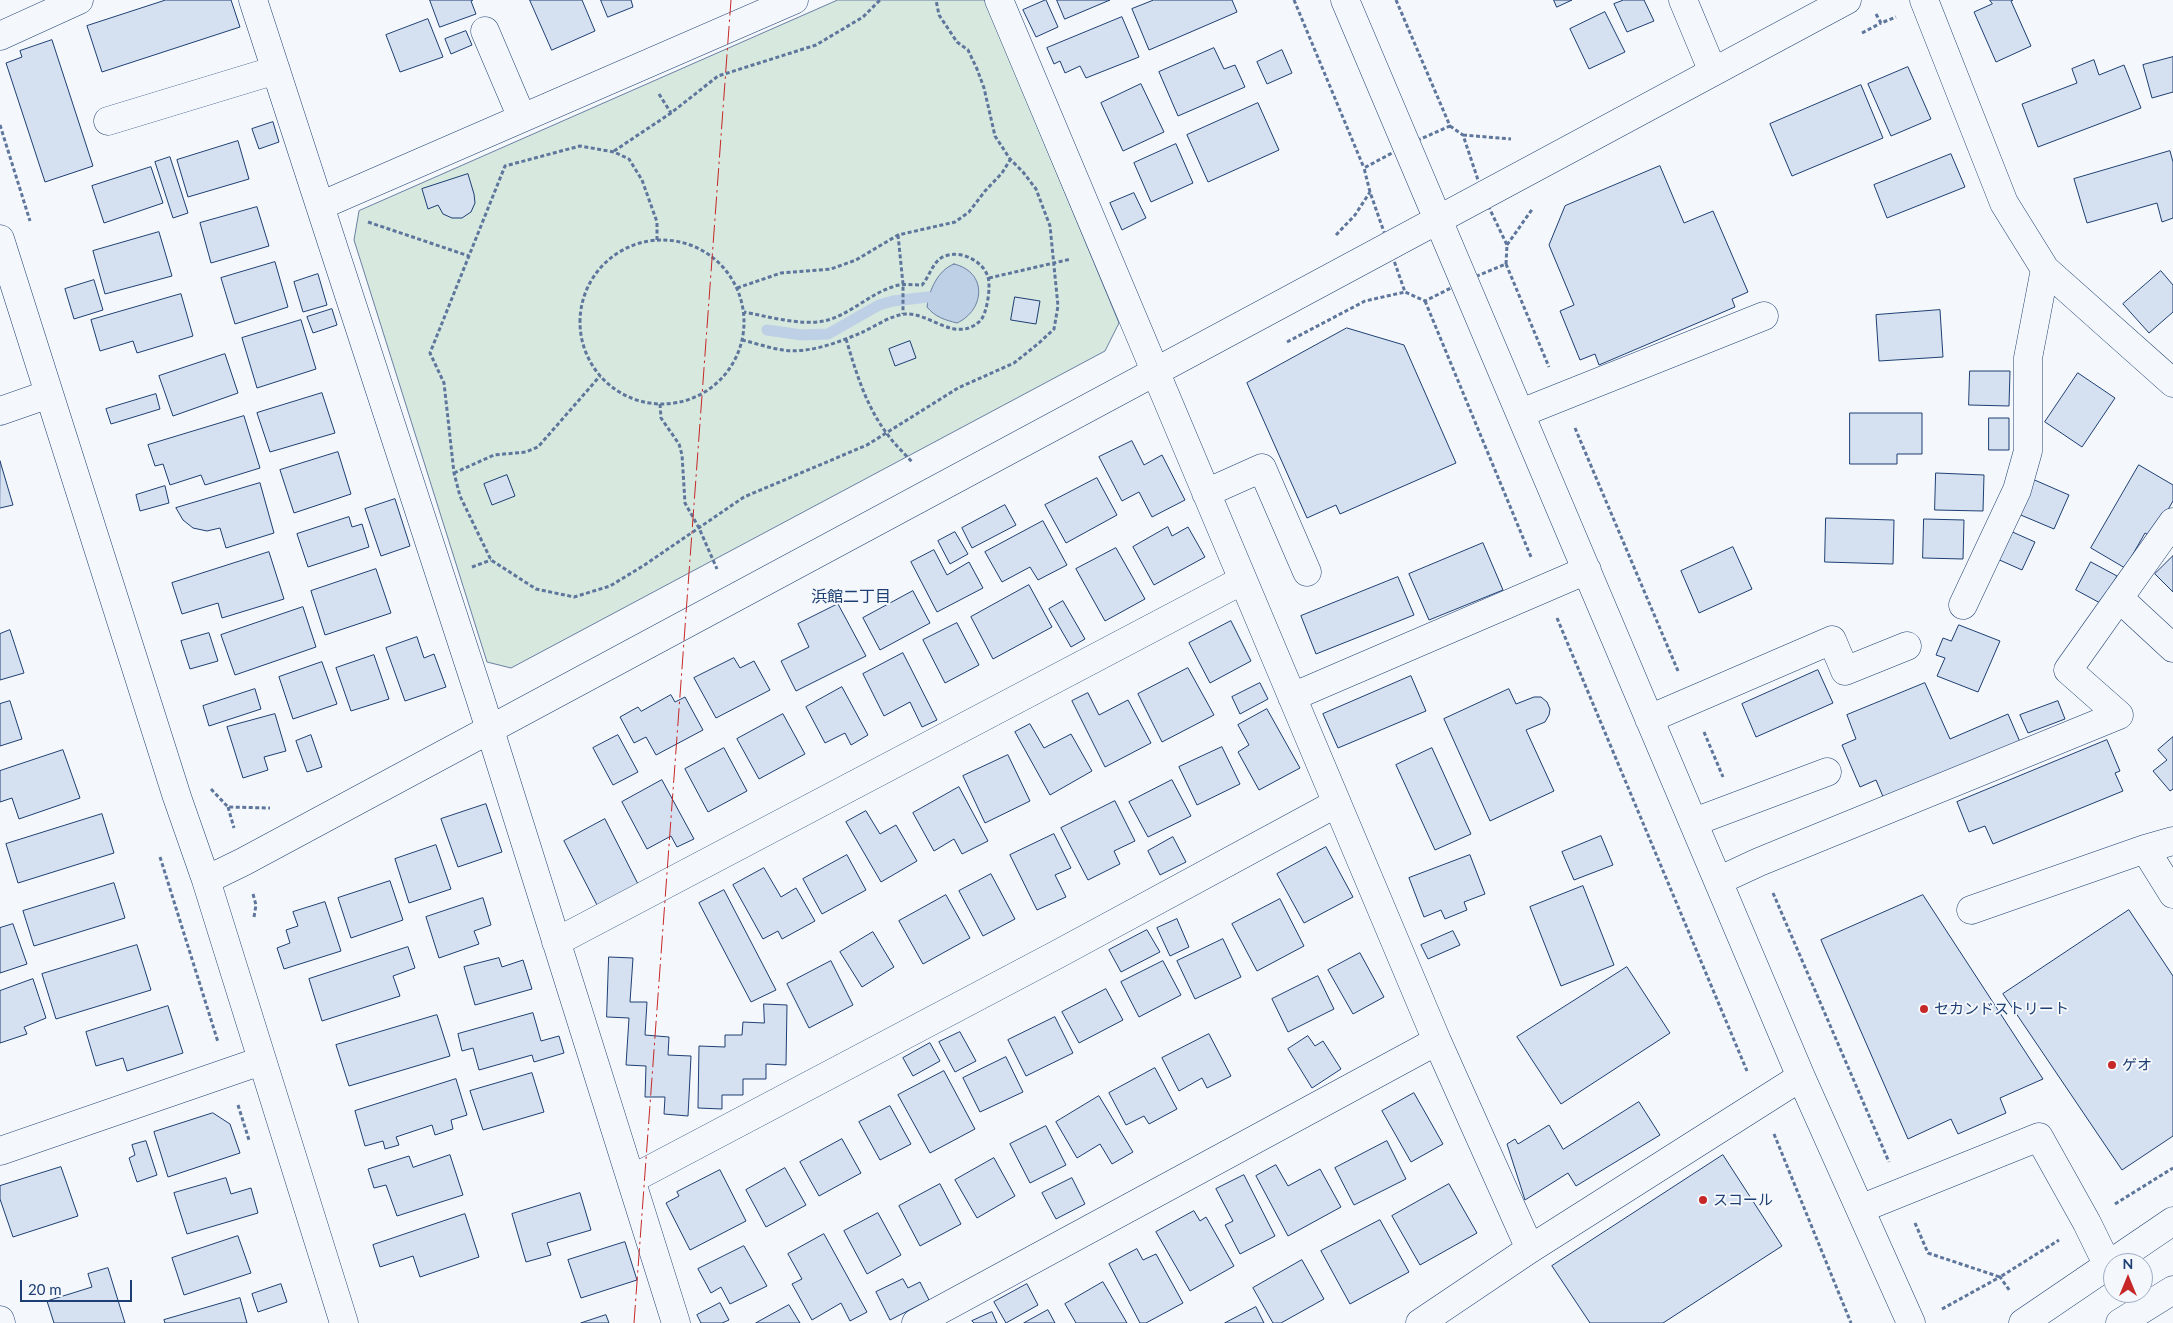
<!DOCTYPE html>
<meta charset="utf-8">
<style>
body{margin:0}
#map{position:relative;width:2173px;height:1323px;overflow:hidden;background:#f4f7fb;font-family:Lato,sans-serif}
canvas{display:block}
.north{position:absolute;left:2103px;top:1253px;width:50px;height:50px;box-sizing:border-box;background:#f4f7fb;border:1px solid #9eadc5;border-radius:50%;rotate:0deg;font-size:14px;font-weight:700;line-height:20px;text-align:center;color:#1d3f73}
.north::after{content:'';display:block;margin:auto;width:18px;height:22px;background:#c62828;clip-path:polygon(50% 0,100% 100%,50% 72%,0 100%)}
.scale{position:absolute;left:20px;top:1280px;width:112px;height:22px;box-sizing:border-box;border:2px solid #1d3f73;border-top:0;padding-left:6px;font-size:15px;line-height:18px;white-space:nowrap;color:#1d3f73;-webkit-text-stroke:4px #f4f7fb;paint-order:stroke}
</style>
<div id="map">
<canvas width="2173" height="1323"></canvas>
<div class="north">N</div>
<div class="scale">20 m</div>
</div>
<script>
const ctx = document.querySelector('canvas').getContext('2d');
ctx.lineJoin = 'round';
function fill(path, color) {
  ctx.fillStyle = color;
  ctx.fill(path, 'evenodd');
}
function strokePath(path, color, width, dash) {
  ctx.strokeStyle = color;
  ctx.lineWidth = width;
  ctx.lineCap = dash ? 'butt' : 'round';
  ctx.setLineDash(dash || []);
  ctx.stroke(path);
}
function label(font, color, halo, rows, align = 'center') {
  ctx.font = font + ' Lato,"Noto Sans JP",sans-serif';
  ctx.lineWidth = 4;
  ctx.setLineDash([]);
  ctx.textBaseline = 'middle';
  ctx.strokeStyle = halo;
  ctx.fillStyle = color;
  for (const [text, x, y, turn = 0] of rows) {
    ctx.save();
    ctx.translate(x, y);
    ctx.rotate((+turn || 0) * Math.PI / 180);
    ctx.textAlign = isNaN(turn) ? turn : align;
    if (halo) ctx.strokeText(text, 0, 0);
    ctx.fillText(text, 0, 0);
    ctx.restore();
  }
}
const green = new Path2D(`
 M838,0H985L1119,323L1105,351L511,668L487,662L354,240L359,211Z`);
const water = new Path2D(`
 M954,264C988,272 985,310 957,323C945,320 935,317 927,307C929,290 938,270 954,264Z`);
const stream = new Path2D(`
 M767,330L802,335L828,334L879,305L893,301L928,297`);
const building = new Path2D(`
 M166,0H231L240,27L102,72L87,26Z
 M430,0H473L471,1L476,14L440,27Z
 M530,0H582L595,31L552,50Z
 M601,0H631L633,7L608,17Z
 M1046,0L1058,27L1036,37L1023,10Z
 M1057,0H1110L1065,19Z
 M1154,0H1232L1237,12L1149,50L1132,9Z
 M1554,0H1572L1557,7Z
 M1624,0H1644L1654,21L1627,32L1614,4Z
 M1990,0H2013L2011,1L2031,46L1996,62L1974,12L1992,4Z
 M1605,12L1625,52L1589,69L1570,29Z
 M1122,17L1139,57L1086,78L1080,66L1065,73L1060,61L1054,64L1047,48Z
 M428,19L443,57L400,72L386,35Z
 M466,31L472,45L451,54L445,39Z
 M52,40L93,166L45,182L6,63L22,57L20,51Z
 M1214,48L1224,69L1235,65L1245,87L1178,116L1159,72Z
 M1282,50L1292,73L1267,84L1257,62Z
 M2173,57V92L2152,98L2143,65Z
 M2094,60L2099,75L2124,65L2141,108L2038,147L2022,104L2077,83L2072,69Z
 M1908,67L1931,119L1891,136L1868,84Z
 M1141,84L1164,132L1123,151L1101,103Z
 M1861,85L1883,138L1792,176L1770,124Z
 M1258,103L1279,150L1208,182L1187,135Z
 M273,122L279,142L259,149L252,129Z
 M238,141L249,179L188,197L177,160Z
 M1176,144L1193,183L1151,202L1134,163Z
 M2170,151L2173,162V218L2162,222L2157,203L2087,223L2074,179Z
 M1951,154L1965,187L1887,218L1874,185Z
 M170,157L188,213L173,218L155,162Z
 M1660,166L1684,223L1713,211L1748,292L1732,299L1735,307L1599,365L1595,354L1580,360L1560,311L1574,305L1549,245L1565,206Z
 M151,167L163,203L104,223L92,186Z
 M468,174L474,194L475,203L471,212L462,218H452L443,214L438,205L428,209L422,189Z
 M1134,193L1146,218L1122,230L1110,203Z
 M257,207L269,246L211,263L200,223Z
 M159,232L172,276L105,294L93,251Z
 M275,262L288,307L235,324L221,278Z
 M2161,271L2173,285V312L2149,333L2123,304Z
 M318,274L327,305L303,312L294,282Z
 M94,280L103,310L74,319L65,289Z
 M181,294L193,336L137,353L133,341L100,351L91,320Z
 M1015,297L1040,301L1036,324L1011,320Z
 M332,309L337,325L313,333L307,317Z
 M1940,310L1943,357L1879,361L1876,315Z
 M301,320L316,369L257,388L242,338Z
 M1347,328L1404,345L1456,463L1340,514L1336,505L1307,518L1247,383Z
 M910,341L916,358L895,366L889,349Z
 M225,354L238,393L173,416L159,376Z
 M1970,371H2010L2009,406L1969,405Z
 M2078,373L2115,398L2082,447L2045,422Z
 M322,393L335,433L270,452L257,413Z
 M156,394L160,409L111,424L106,409Z
 M1850,413H1922V454H1897V464H1850Z
 M244,416L260,468L205,485L201,475L170,485L163,464L155,466L148,445Z
 M1989,418H2009V450H1989Z
 M1132,441L1144,465L1162,455L1185,500L1152,517L1139,492L1122,501L1099,457Z
 M338,452L351,494L294,513L280,470Z
 M0,461L13,505L0,508Z
 M2139,465L2173,485V501L2152,537L2145,533L2125,568L2091,548Z
 M1936,473L1984,475L1983,511L1935,510Z
 M507,475L515,496L492,505L484,484Z
 M1097,478L1117,515L1066,543L1045,505Z
 M2030,478L2069,495L2054,529L2016,513Z
 M260,483L274,533L226,548L220,528L207,531L193,528L183,520L176,508Z
 M165,486L169,503L140,511L136,495Z
 M395,499L410,546L381,556L365,509Z
 M1005,505L1016,525L972,548L962,528Z
 M349,517L352,527L362,524L369,547L308,567L297,534Z
 M1826,518L1894,520L1893,564L1825,562Z
 M1924,519L1964,520L1963,559L1923,558Z
 M1043,521L1067,565L1038,580L1030,567L1002,582L985,552Z
 M1168,527L1172,536L1188,527L1205,557L1154,585L1133,547Z
 M2008,530L2035,542L2022,570L1995,558Z
 M955,532L968,554L950,564L938,541Z
 M1483,543L1503,590L1429,620L1409,574Z
 M1733,547L1752,589L1699,613L1681,571Z
 M1116,548L1145,599L1105,621L1076,569Z
 M934,550L947,575L969,562L983,588L937,612L911,562Z
 M269,552L284,599L222,618L218,603L182,614L172,583Z
 M2173,556V592L2155,574Z
 M2091,562L2117,576L2102,604L2076,590Z
 M376,569L391,613L325,635L311,591Z
 M1398,577L1414,615L1316,654L1301,616Z
 M1029,585L1052,627L993,659L971,617Z
 M913,591L930,623L880,650L863,618Z
 M1063,601L1085,639L1071,647L1049,609Z
 M838,604L866,656L796,691L781,661L809,647L798,624Z
 M303,607L316,647L235,675L221,635Z
 M1231,621L1251,661L1210,683L1189,643Z
 M957,623L979,665L945,683L923,640Z
 M1959,625L2000,641L1978,692L1937,676L1945,658L1936,655L1943,638L1951,641Z
 M10,630L24,673L0,680V634Z
 M209,633L218,661L190,669L181,641Z
 M417,637L424,658L434,654L446,687L405,701L386,648Z
 M903,653L937,720L922,727L910,702L884,716L863,674Z
 M374,655L389,699L351,711L336,668Z
 M734,658L740,668L754,661L770,690L716,718L694,678Z
 M322,662L337,704L293,719L279,677Z
 M1188,668L1214,715L1162,742L1138,694Z
 M1818,670L1833,703L1756,737L1742,704Z
 M1411,676L1426,711L1338,748L1323,714Z
 M1260,683L1268,699L1240,714L1232,697Z
 M1925,683L1950,739L2008,714L2020,742L1884,799L1876,780L1860,787L1842,745L1856,739L1847,715Z
 M842,687L868,735L851,745L845,733L825,743L806,707Z
 M255,689L261,709L209,726L203,706Z
 M1509,689L1516,704L1534,697H1541L1547,702L1550,709L1549,715L1545,722L1526,730L1554,791L1490,821L1444,719Z
 M1088,693L1099,715L1128,700L1151,743L1105,767L1072,701Z
 M671,695L675,702L685,697L703,730L656,755L646,737L634,743L620,717L638,707L641,711Z
 M10,701L22,739L0,746V704Z
 M2058,701L2065,719L2028,733L2020,715Z
 M1267,709L1300,768L1259,790L1238,752L1249,745L1238,725Z
 M275,714L286,751L264,757L268,770L243,778L227,727Z
 M783,714L805,754L759,779L737,739Z
 M1030,724L1044,748L1071,734L1092,771L1050,795L1015,732Z
 M311,735L322,767L307,772L296,741Z
 M618,735L638,772L613,785L593,748Z
 M2173,737V789L2170,791L2153,771L2167,760L2158,750Z
 M2107,740L2120,771L2115,773L2123,791L1993,844L1985,826L1969,832L1957,802Z
 M1222,747L1240,784L1197,805L1179,767Z
 M724,748L747,791L708,812L685,769Z
 M1432,748L1471,834L1435,850L1396,765Z
 M63,750L80,798L19,819L12,798L0,802V771Z
 M1008,755L1030,801L985,823L963,776Z
 M662,780L694,839L677,847L671,836L647,849L622,802Z
 M1172,780L1191,816L1148,837L1129,802Z
 M959,787L988,841L962,854L954,839L934,851L913,813Z
 M1115,801L1135,841L1114,851L1120,864L1088,880L1061,828Z
 M486,804L502,852L458,867L441,819Z
 M866,811L880,834L896,825L917,861L881,882L846,822Z
 M102,814L114,853L18,883L6,844Z
 M605,819L638,884L597,905L564,841Z
 M1054,834L1071,868L1055,875L1066,897L1037,910L1010,855Z
 M1601,836L1613,865L1574,880L1562,852Z
 M1173,837L1186,862L1160,875L1148,851Z
 M436,845L451,889L409,903L395,859Z
 M1326,847L1353,897L1304,923L1277,874Z
 M847,855L866,890L822,914L803,879Z
 M1470,855L1485,894L1464,902L1467,910L1445,919L1441,910L1424,917L1409,878Z
 M764,868L781,897L796,888L815,921L782,939L778,931L763,939L733,885Z
 M991,874L1015,919L983,936L959,891Z
 M390,881L403,920L351,938L338,898Z
 M114,883L125,918L34,946L23,911Z
 M1583,886L1614,965L1561,986L1530,907Z
 M724,890L776,990L751,1002L699,903Z
 M946,895L970,938L923,964L899,921Z
 M1923,895L2043,1079L2000,1098L2006,1113L1958,1134L1951,1119L1908,1139L1821,940Z
 M483,898L491,925L474,931L479,944L439,958L426,917Z
 M1280,899L1304,946L1257,971L1232,924Z
 M325,902L341,951L284,969L277,948L290,943L286,930L298,926L293,912Z
 M2129,910L2173,976V1136L2122,1170L2003,994Z
 M1177,919L1189,947L1170,956L1157,928Z
 M13,924L27,964L0,973V928Z
 M1147,930L1160,952L1121,972L1109,950Z
 M1453,931L1460,945L1428,959L1421,945Z
 M873,932L894,967L862,987L840,952Z
 M1223,939L1241,977L1195,999L1177,961Z
 M137,945L151,990L56,1019L42,974Z
 M408,947L415,968L393,976L400,996L322,1021L309,979Z
 M1360,953L1384,997L1353,1014L1328,970Z
 M609,957L633,958L630,1002H647L645,1035L669,1037L668,1055L691,1056L688,1116L664,1114L665,1097H645L646,1066L626,1065L629,1018L607,1017Z
 M499,958L502,967L523,960L532,989L475,1005L464,967Z
 M831,961L853,1005L809,1028L787,984Z
 M1163,961L1181,995L1139,1017L1121,982Z
 M1627,967L1670,1033L1561,1104L1517,1037Z
 M1318,976L1334,1009L1288,1032L1272,999Z
 M33,979L46,1018L24,1027L27,1034L0,1043V991Z
 M1106,989L1123,1020L1079,1043L1062,1012Z
 M764,1004L787,1005L786,1065L766,1064V1079H743V1095H722V1109L698,1108L699,1046L725,1047V1035H742L743,1022L764,1023Z
 M168,1006L183,1053L127,1071L123,1058L96,1066L86,1032Z
 M533,1013L541,1041L559,1036L564,1053L534,1062L532,1055L479,1070L473,1048L462,1051L458,1034Z
 M437,1015L450,1056L349,1086L336,1045Z
 M1055,1017L1073,1053L1026,1076L1008,1040Z
 M960,1032L976,1061L955,1072L939,1042Z
 M1209,1034L1231,1076L1207,1088L1202,1078L1179,1091L1162,1058Z
 M1308,1036L1315,1046L1323,1041L1341,1069L1312,1088L1288,1049Z
 M930,1043L940,1061L913,1076L903,1058Z
 M1006,1057L1023,1092L980,1112L963,1078Z
 M1155,1068L1177,1109L1149,1124L1144,1116L1126,1125L1109,1093Z
 M944,1071L975,1129L930,1153L898,1095Z
 M532,1073L544,1112L483,1130L470,1091Z
 M456,1079L467,1115L451,1120L453,1129L435,1135L432,1125L396,1137L399,1145L385,1149L383,1141L365,1146L355,1111Z
 M1414,1093L1443,1144L1411,1162L1382,1111Z
 M1099,1096L1133,1152L1112,1164L1100,1144L1077,1158L1056,1122Z
 M1639,1102L1660,1135L1576,1186L1568,1173L1525,1200L1507,1144L1515,1139L1518,1144L1549,1125L1563,1149Z
 M890,1106L911,1144L880,1160L859,1122Z
 M213,1113L230,1124L240,1153L168,1177L154,1132Z
 M1046,1126L1066,1165L1030,1183L1010,1144Z
 M842,1139L861,1173L819,1196L800,1162Z
 M146,1141L157,1175L137,1182L129,1158L135,1155L132,1145Z
 M1387,1141L1406,1179L1354,1205L1335,1168Z
 M450,1155L463,1195L397,1216L386,1185L374,1188L368,1169L409,1156L413,1167Z
 M1723,1155L1782,1246L1663,1323H1590L1552,1266Z
 M994,1158L1015,1196L977,1218L955,1180Z
 M1276,1165L1288,1186L1320,1169L1341,1207L1288,1236L1256,1176Z
 M61,1167L78,1216L13,1237L0,1199V1186Z
 M785,1168L806,1205L766,1227L746,1190Z
 M720,1170L746,1221L690,1250L666,1203L679,1196L677,1192Z
 M1244,1175L1275,1236L1240,1254L1225,1225L1233,1221L1216,1189Z
 M226,1178L231,1194L251,1188L258,1213L187,1234L174,1193Z
 M1072,1178L1085,1204L1056,1219L1042,1193Z
 M940,1184L961,1224L920,1246L899,1206Z
 M1449,1184L1477,1233L1420,1265L1392,1216Z
 M580,1193L591,1230L547,1243L551,1255L526,1262L512,1214Z
 M1194,1211L1200,1221L1206,1217L1234,1266L1190,1291L1156,1232Z
 M878,1213L901,1255L867,1274L844,1231Z
 M465,1214L479,1257L420,1277L413,1256L380,1267L373,1245Z
 M1380,1220L1409,1272L1350,1304L1321,1251Z
 M824,1234L867,1312L850,1321L841,1303L812,1320L792,1284L802,1279L788,1254Z
 M238,1236L251,1273L184,1295L172,1258Z
 M625,1242L637,1280L581,1298L568,1260Z
 M744,1246L767,1286L730,1304L721,1287L711,1293L698,1269Z
 M1137,1249L1143,1260L1156,1254L1183,1303L1146,1323H1140L1109,1264Z
 M1302,1260L1324,1299L1281,1323H1273L1253,1288Z
 M108,1268L125,1323H54L47,1301L92,1287L88,1274Z
 M903,1279L908,1288L920,1282L929,1300L890,1320L876,1292Z
 M1103,1282L1127,1323H1076L1065,1304Z
 M281,1284L287,1302L258,1312L252,1294Z
 M1027,1284L1038,1305L1006,1323L994,1302Z
 M240,1298L247,1323H165L164,1320Z
 M720,1303L729,1320L722,1323H701L697,1315Z
 M789,1305L800,1323H756Z
 M1256,1307L1264,1323H1225Z
 M1048,1310L1055,1323H1024Z
 M992,1312L997,1323H974L972,1321Z
 M606,1315L609,1323H581Z`);
const path = new Path2D(`
 M1294,0L1364,168
 M1396,0L1450,126
 M1876,14L1881,23L1896,17
 M1862,33L1881,23
 M659,94L671,113
 M0,125L30,221
 M1450,126L1463,135L1483,195L1507,245L1506,264L1465,281L1425,301L1405,292L1370,192L1364,168L1407,145Z
 M1463,135L1511,139
 M614,151L671,113L718,76L816,45L863,17L880,0
 M368,222L469,256
 M898,235L903,284V314
 M1336,235L1355,215L1370,192
 M657,240V222L642,180L629,159L614,152L580,146L505,166L430,353L444,383L454,473L460,496L491,560L536,589L574,597L610,586L643,566L744,497L867,445L958,388L1014,363L1039,343L1054,329L1058,306L1050,226L1036,189L1023,172L1010,159L995,136L984,88L977,69L968,50L957,42L939,15L936,0
 M580 322a82 82 0 1 1 164 0a82 82 0 1 1-164 0Z
 M1507,245L1533,208
 M1506,264L1549,367
 M989,278L1071,259
 M737,288L781,273L831,269L856,260L898,235L955,222L969,212L985,191L1002,173L1010,160
 M1425,301L1531,557
 M846,339C856,372 865,403 885,431C893,443 904,453 913,463
 M742,340C755,343 769,348 783,350C809,354 839,342 863,332C875,326 892,315 905,314C930,312 955,344 980,321C987,314 991,287 988,277C983,261 961,250 945,256C933,260 930,276 922,285C912,285 902,283 892,287C868,295 848,316 824,321C801,326 766,316 744,312
 M1287,342L1365,301L1405,292
 M660,404L661,418L679,444L682,455L685,503L699,528L717,569
 M1575,428L1678,671
 M454,473L494,455L526,452L538,447L600,376
 M472,567L491,560
 M1557,618L1747,1071
 M1704,732L1723,777
 M211,789L228,807L270,808
 M228,807L234,828
 M160,857L218,1042
 M1773,893L1889,1162
 M253,894L256,905L254,917
 M238,1105L249,1140
 M1774,1134L1851,1323
 M2115,1204L2173,1168
 M1915,1223L1928,1253L2000,1277L2059,1240
 M1942,1309L2000,1277L2010,1291`);
const minor = new Path2D(`
 M253,0L480,698L676,1323
 M999,0L1437,1041L1530,1249
 M1345,0L1801,1077L1911,1323
 M1683,0L1713,72
 M1924,0L2004,203L2045,269L2173,383
 M485,31L522,118
 M0,36L79,0
 M108,121L276,70
 M320,206L794,0
 M0,239L177,797L206,880L344,1323
 M0,411L49,394
 M1521,413L1764,316
 M1206,493L1262,468L1307,572
 M2119,598L2173,648
 M1963,605L2017,490L2028,451V358L2045,269
 M1292,697L1587,570
 M1649,719L1832,640L1845,671L1907,646
 M1694,822L1827,772
 M2145,849L2173,841
 M206,880L243,862L1847,0
 M1718,881L1759,862L2119,715L2068,670L2173,522
 M1971,910L2145,849L2173,894
 M556,942L1243,580
 M0,1151L261,1061
 M632,1179L1058,954L1337,803
 M1860,1209L2039,1137L2087,1223L2108,1266
 M0,1320L1,1323
 M916,1323L1437,1041
 M1420,1323L1530,1249L1801,1077
 M2023,1323L2173,1221
 M2120,1323L2173,1290`);
const power = new Path2D(`
 M634,1323L731,0`);
const markers = [
 [1924,1009,5,"#c62828"],
 [2112,1065,5,"#c62828"],
 [1703,1200,5,"#c62828"]
];
const poiNames = [
 ["セカンドストリート",1934,1009],
 ["ゲオ",2122,1065],
 ["スコール",1713,1200]
];
const neighbourhoodNames = [
 ["浜館二丁目",851,597]
];
fill(green, '#d7e8df');
strokePath(green, '#687fa3', 1);
fill(water, '#bed0e5');
strokePath(water, '#687fa3', 1);
strokePath(stream, '#bed0e5', 11);
fill(building, '#d5e0f0');
strokePath(building, '#1d3f73', 1);
strokePath(minor, '#1d3f73', 29);
strokePath(path, '#5e769c', 3, [4, 2.5]);
strokePath(minor, '#f4f7fb', 28);
strokePath(power, '#c62828', 1, [18, 4, 2.5, 4]);
for (const [x, y, r, color] of markers) {
  const dot = new Path2D();
  dot.arc(x, y, r, 0, 2 * Math.PI);
  ctx.fillStyle = color;
  ctx.fill(dot);
  strokePath(dot, '#f4f7fb', 2);
}
label('15px', '#1d3f73', '#f4f7fb', poiNames, 'left');
label('16px', '#1d3f73', '#f4f7fb', neighbourhoodNames);
</script>
